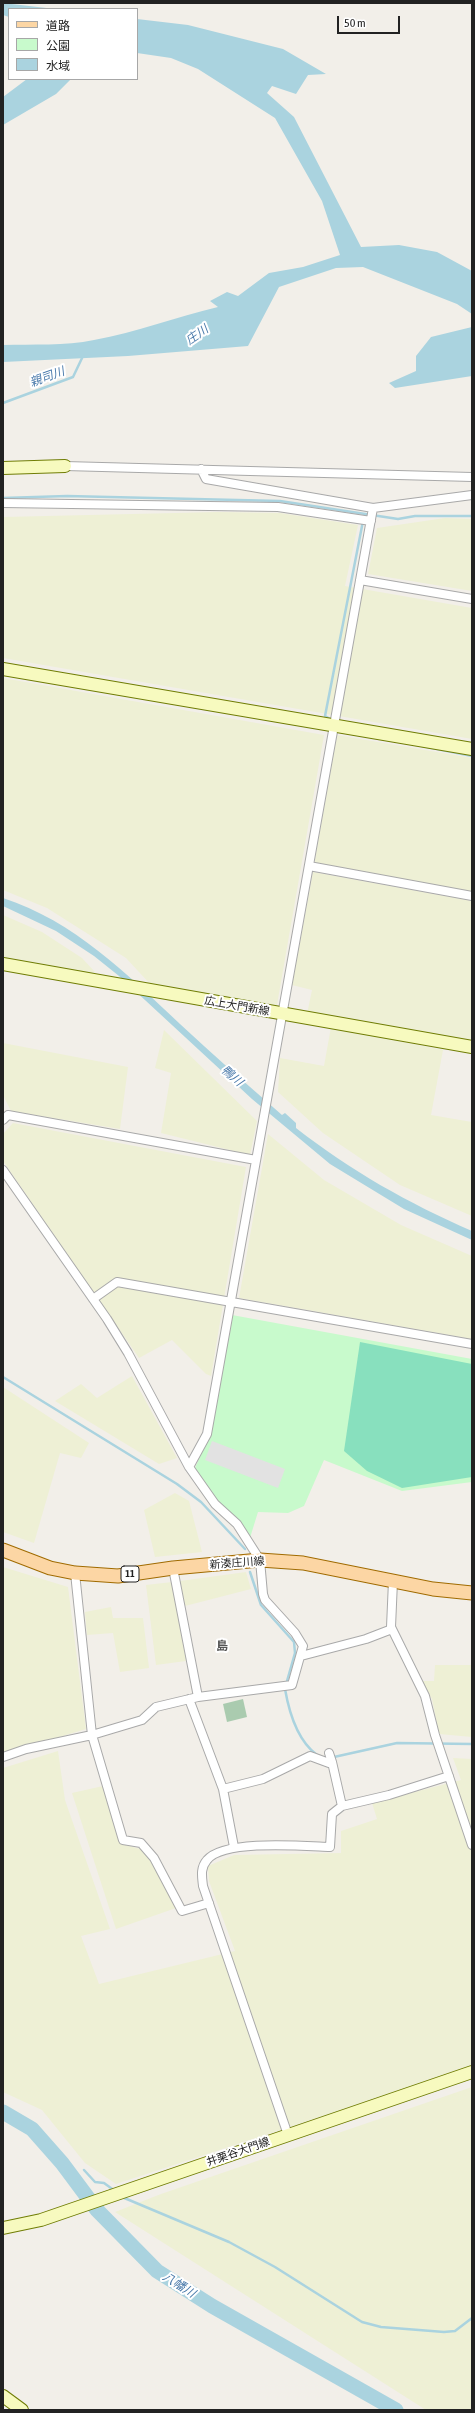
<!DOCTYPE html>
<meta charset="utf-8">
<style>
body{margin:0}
#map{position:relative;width:475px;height:2413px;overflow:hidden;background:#f2efe9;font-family:"Asap Condensed","Noto Sans JP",sans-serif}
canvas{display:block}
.frame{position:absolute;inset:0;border:4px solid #222;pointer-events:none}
.legend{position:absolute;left:8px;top:8px;width:130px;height:72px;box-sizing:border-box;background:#fff;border:1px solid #a7a7a7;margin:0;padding:5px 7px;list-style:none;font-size:12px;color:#222}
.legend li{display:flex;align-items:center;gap:8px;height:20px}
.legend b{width:20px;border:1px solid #a7a7a7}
.scale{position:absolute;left:337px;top:16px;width:63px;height:18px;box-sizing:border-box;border:2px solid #222;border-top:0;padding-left:5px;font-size:12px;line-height:14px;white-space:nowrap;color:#222;-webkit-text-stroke:3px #fff;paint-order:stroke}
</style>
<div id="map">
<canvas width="475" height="2413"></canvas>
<div class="frame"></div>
<ul class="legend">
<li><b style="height:5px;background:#fcd6a4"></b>道路</li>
<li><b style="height:11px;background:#c8facc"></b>公園</li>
<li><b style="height:11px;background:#aad3df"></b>水域</li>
</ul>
<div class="scale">50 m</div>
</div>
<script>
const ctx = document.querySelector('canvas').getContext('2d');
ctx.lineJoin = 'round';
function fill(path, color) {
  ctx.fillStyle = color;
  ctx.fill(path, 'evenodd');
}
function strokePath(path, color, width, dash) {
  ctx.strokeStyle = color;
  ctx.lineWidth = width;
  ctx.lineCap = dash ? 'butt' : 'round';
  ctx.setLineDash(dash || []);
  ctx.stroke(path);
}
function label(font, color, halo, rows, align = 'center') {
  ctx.font = font + ' "Asap Condensed","Noto Sans JP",sans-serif';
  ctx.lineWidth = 4;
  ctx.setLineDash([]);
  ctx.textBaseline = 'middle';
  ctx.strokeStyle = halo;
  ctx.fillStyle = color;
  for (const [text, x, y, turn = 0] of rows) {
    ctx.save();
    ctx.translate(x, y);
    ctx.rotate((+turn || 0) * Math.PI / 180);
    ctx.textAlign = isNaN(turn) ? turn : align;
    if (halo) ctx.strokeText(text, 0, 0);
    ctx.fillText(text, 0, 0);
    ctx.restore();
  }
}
const farmland = new Path2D(`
 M218,512L280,513L358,525L345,586L472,608V739L3,658V517Z
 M445,518L472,519V591L368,574L377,528Z
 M3,678L324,735L277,1005L151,985L126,958L47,908L3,890Z
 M337,735L472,758V893L314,865Z
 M313,872L472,901V1044L307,1014L312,990L292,985Z
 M3,915L42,932L82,958L95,972H83L3,958Z
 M331,1027L443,1050L431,1115L472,1122V1216L400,1185L323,1133L278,1092L280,1058L324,1066Z
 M164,1030L257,1121L250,1155L161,1133L171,1073L155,1068Z
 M3,1043L128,1067L120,1129L11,1111L3,1095Z
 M13,1123L246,1167L211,1376L206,1374L172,1340L139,1358L3,1161V1134Z
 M268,1134L324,1180L401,1225L472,1256V1339L239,1298Z
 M132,1376L177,1458L159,1464L55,1401L81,1384L97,1398Z
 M3,1387L89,1443L81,1458L60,1453L34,1543L3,1532Z
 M175,1493L189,1501L202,1552L155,1557L144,1510Z
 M3,1567L68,1587L86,1729L3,1754Z
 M246,1572L251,1589L185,1606L180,1581Z
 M172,1582L186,1661L156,1665L146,1585Z
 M111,1607L113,1618H143L149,1668L120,1672L113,1633L87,1635L85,1612Z
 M435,1665H472V1737L439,1734L432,1699L421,1681H434Z
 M58,1751L65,1800L110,1929L81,1936L99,1984L235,1951L209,1881L208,1866L234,1855L341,1853V1831L377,1819L372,1803L461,1780L453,1758L472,1759V2067L116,2184L85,2163L42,2110L3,2092V1768Z
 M103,1786L122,1844L144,1850L154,1863L176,1908L116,1929L72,1793Z
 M472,2087V2410H426L115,2212L161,2194Z`);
const cemetery = new Path2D(`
 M243,1699L247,1717L227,1722L223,1704Z`);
const park = new Path2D(`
 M232,1315L472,1359V1482L402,1491L324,1460L304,1506L288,1513L258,1512L249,1541L211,1506L191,1477L210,1434Z`);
const pitch = new Path2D(`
 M360,1342L472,1364V1477L402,1488L367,1471L344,1451Z`);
const parking = new Path2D(`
 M212,1441L285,1469L278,1488L205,1460Z`);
const water = new Path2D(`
 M3,3L55,9H9V17L3,15Z
 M137,19L188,25L283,49L326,74L308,75L296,94L272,86L267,93L294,117L361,247L399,245L437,252L472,271V314L457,304L363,267L336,268L279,287L248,346L128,356L3,362V345C33,344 65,346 94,340C137,332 176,317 218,307L210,301L227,292L238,296L269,273L303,267L340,255L322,201L275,118L198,69L171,58L137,53Z
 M27,79H71L56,94L3,125V97Z
 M472,327V376L395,388L389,383L416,371V356L431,337Z
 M3,898C74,921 127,974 180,1024C213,1055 248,1085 282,1115L285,1113L296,1123V1128C351,1171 408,1203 472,1231V1240L404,1209L330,1164L252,1099L119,976L94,956L56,931L3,906Z`);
const stream = new Path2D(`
 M3,403L73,377L83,356
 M3,498L67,496L280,501L398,519L415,516H472
 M332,720L325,716L363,521
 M422,746L472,756
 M3,1377L177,1484L201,1502L245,1549
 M250,1572L261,1605L294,1642L295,1653L287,1681
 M285,1689C289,1712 298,1741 317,1755
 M334,1757L397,1743L472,1744
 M84,2170L95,2182L104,2183L115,2191
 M122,2197L229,2242L275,2267L362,2322L381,2327L444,2332L455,2331L472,2318`);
const river = new Path2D(`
 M3,2112L32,2129L62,2163L97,2210L157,2271L212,2306L396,2410`);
const street = new Path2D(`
 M65,466L472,477
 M201,469L206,479L373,508
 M3,503L278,507L371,521
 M360,580L472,599
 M309,866L472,896
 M3,1120L8,1115L256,1160
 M3,1170L107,1319L128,1353L189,1467L215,1504L237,1524L260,1560L263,1594L265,1600L295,1633L303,1646L292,1685L198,1697L156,1707L142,1720L92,1735L26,1749L3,1757
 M93,1299L117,1282L472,1344
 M189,1467L207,1434L373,508L472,495
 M173,1568L198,1697
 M75,1573L92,1735L123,1840L141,1843L154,1858L182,1911L209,1903
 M393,1581L391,1627L425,1696L435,1735L472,1845
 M301,1656L366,1639L392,1629
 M189,1699L223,1789L234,1847
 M332,1762L342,1806
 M223,1789L263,1779L310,1756L329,1763L332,1762L329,1753
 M288,2135L203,1886C202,1877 200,1868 207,1860C224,1839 304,1846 330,1847L332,1814L342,1806L389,1795L449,1776`);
const secondary = new Path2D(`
 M3,468L65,466
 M3,669L472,749
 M3,964L472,1047
 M3,2228L41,2220L472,2072
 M3,2396L22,2410`);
const primary = new Path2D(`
 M3,1550L50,1568L75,1573L118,1576L173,1568L260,1560L303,1563L433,1589L472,1593`);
const shields = [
 [130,1574,18]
];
const shieldNames = [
 ["11",130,1574]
];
const streetNames = [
 ["広上大門新線",237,1006,10],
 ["新湊庄川線",237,1563,-4],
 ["井栗谷大門線",238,2152,-19]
];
const waterNames = [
 ["庄川",197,335,-35],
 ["親司川",47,377,-20],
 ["鴨川",232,1076,41],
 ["八幡川",179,2285,32]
];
const neighbourhoodNames = [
 ["島",222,1646]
];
fill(farmland, '#eef0d5');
fill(cemetery, '#aacbaf');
fill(park, '#c8facc');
fill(pitch, '#88e0be');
fill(parking, '#e2e2e2');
fill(water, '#aad3df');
strokePath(stream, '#aad3df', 2.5);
strokePath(river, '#aad3df', 15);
strokePath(street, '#a9a9a9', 10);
strokePath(secondary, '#707d05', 14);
strokePath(primary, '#a06b00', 15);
strokePath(street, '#fff', 8);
strokePath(secondary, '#f7fabf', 12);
strokePath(primary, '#fcd6a4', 13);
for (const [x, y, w] of shields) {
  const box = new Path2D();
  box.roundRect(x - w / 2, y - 8, w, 16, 3);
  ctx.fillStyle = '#fff';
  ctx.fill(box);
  strokePath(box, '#222', 1);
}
label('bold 10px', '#222', null, shieldNames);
label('11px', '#222', '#fff', streetNames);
label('italic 12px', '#4a7aab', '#fff', waterNames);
label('bold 12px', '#555', '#fff', neighbourhoodNames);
</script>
